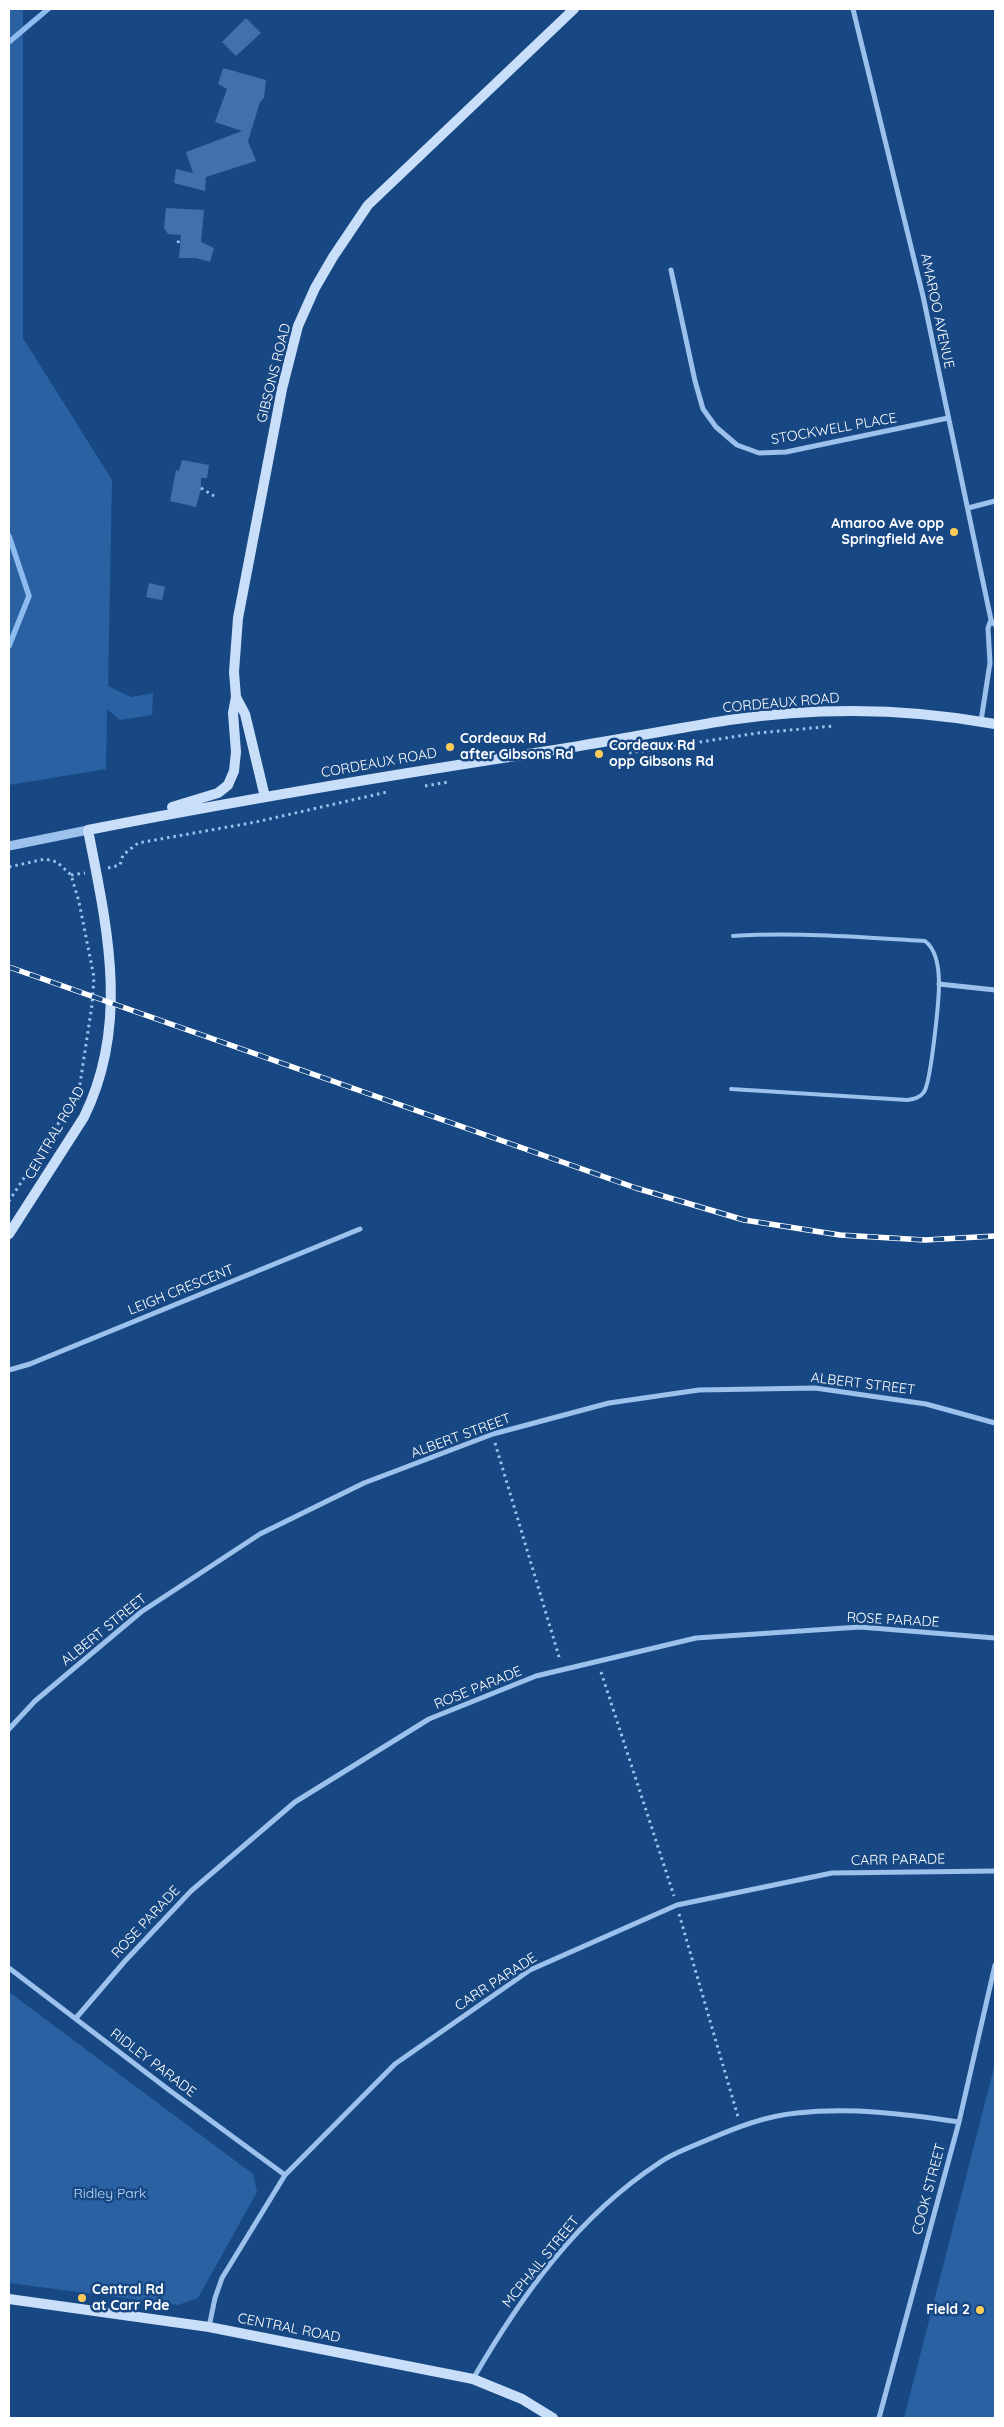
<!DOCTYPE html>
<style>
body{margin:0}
#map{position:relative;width:1004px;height:2427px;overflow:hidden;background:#174883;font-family:Quicksand,sans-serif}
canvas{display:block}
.frame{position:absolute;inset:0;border:10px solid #fff;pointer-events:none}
</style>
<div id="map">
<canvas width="1004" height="2427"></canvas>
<div class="frame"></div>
</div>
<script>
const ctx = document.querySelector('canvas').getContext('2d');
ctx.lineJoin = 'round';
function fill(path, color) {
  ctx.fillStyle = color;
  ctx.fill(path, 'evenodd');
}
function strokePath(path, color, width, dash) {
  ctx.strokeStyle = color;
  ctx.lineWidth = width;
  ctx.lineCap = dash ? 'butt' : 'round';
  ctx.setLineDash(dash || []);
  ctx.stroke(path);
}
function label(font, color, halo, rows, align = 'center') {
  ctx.font = font + ' Quicksand,sans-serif';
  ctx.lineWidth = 5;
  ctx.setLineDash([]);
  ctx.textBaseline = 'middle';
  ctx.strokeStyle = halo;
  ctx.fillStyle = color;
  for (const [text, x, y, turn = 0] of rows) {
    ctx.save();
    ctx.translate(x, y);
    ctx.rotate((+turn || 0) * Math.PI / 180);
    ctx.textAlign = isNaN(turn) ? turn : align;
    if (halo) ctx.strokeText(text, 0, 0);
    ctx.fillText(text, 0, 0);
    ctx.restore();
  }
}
const green = new Path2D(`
 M9,9H23V338L112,480L108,686L131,697L153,693L152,715L120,720L107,709L106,769L9,785Z
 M9,1992L253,2174L257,2192L198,2298L178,2305L9,2283Z
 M995,2064V2418H904Z`);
const stream = new Path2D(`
 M9,42L48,9
 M9,536L29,596L9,646`);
const building = new Path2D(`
 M246,18L261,33L236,56L222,42Z
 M223,68L266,80L264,98L260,102L248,141L256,161L206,177L205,191L174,183L176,169L193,173L186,152L242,131L215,122L227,89L218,84Z
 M166,208L204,210L201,242L214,248L210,262L196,258H179L181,235L168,234L164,228Z
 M182,460L209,465L207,478H201V489L196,507L170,501L176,470L179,471Z
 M149,583L165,587L162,600L146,597Z`);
const path = new Path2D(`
 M178,243L179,239
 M201,488L214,496
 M629,753L758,733L834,726
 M425,786L448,782
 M9,867L45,859L57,862L71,875L79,902L94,977L92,1005L80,1084L52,1135L9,1201
 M108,868L120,865L123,855L138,843L256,822L387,792
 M71,875L85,873
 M495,1443L560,1660
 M601,1672L674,1896
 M679,1914L738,2117`);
const service = new Path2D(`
 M731,1089L907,1100C913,1099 920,1098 924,1092C931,1082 939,1000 939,984C939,970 937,950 925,941C861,937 798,932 733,936`);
const minor = new Path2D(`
 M853,9L923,296L991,620L995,625
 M671,270L695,381L703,409L716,427L737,445L759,453L786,452L948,418
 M968,508L995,501
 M981,721L990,663L988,628L991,620
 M939,984L995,990
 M9,1370L30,1364L360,1229
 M9,1729L35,1701L141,1612L260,1534L364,1483L493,1434L609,1403L699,1390L815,1388L926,1404L995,1423
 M9,1968L169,2090L285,2175
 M76,2018L125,1961L191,1891L295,1802L429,1719L536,1676L696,1638L860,1627L995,1638
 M209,2327L215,2298L222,2278L285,2175L395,2064L530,1970L677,1905L832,1873L995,1871
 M473,2379C521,2296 578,2216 659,2163C673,2153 691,2147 707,2140C735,2128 765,2116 797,2113C851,2107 905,2114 959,2122
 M879,2418L959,2122L995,1965`);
const tertiary = new Path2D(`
 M9,846L88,830`);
const secondary = new Path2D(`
 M236,697L245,714L265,797
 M172,807L218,793L228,785L234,771L236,752L233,713L236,697L234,672L238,618L282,389L298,326L315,288L333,257L368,205L574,9
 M9,1234L84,1117C130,1024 107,927 88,830C245,799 403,773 561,749C617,740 673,729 729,720C817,707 908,708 995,724
 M9,2299L209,2327L473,2379L522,2399L553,2418`);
const rail = new Path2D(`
 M9,967L636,1188L744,1220L840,1235L925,1240L995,1236`);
const markers = [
 [954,532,5,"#ffcd57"],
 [450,747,5,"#ffcd57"],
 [599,754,5,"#ffcd57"],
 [82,2298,5,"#ffcd57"],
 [980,2310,5,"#ffcd57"]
];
const streetNames = [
 ["AMAROO AVENUE",937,311,78],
 ["GIBSONS ROAD",274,373,-76],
 ["STOCKWELL PLACE",834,429,-10],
 ["CORDEAUX ROAD",781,703,-5],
 ["CORDEAUX ROAD",379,763,-10],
 ["CENTRAL ROAD",55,1133,-60],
 ["LEIGH CRESCENT",181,1290,-22],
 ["ALBERT STREET",863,1384,7],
 ["ALBERT STREET",461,1436,-20],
 ["ROSE PARADE",893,1620,3],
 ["ALBERT STREET",104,1630,-39],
 ["ROSE PARADE",478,1688,-22],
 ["CARR PARADE",898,1860,-1],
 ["ROSE PARADE",146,1922,-47],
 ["CARR PARADE",496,1982,-33],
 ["RIDLEY PARADE",153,2063,37],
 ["COOK STREET",929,2189,-75],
 ["MCPHAIL STREET",541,2262,-51],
 ["CENTRAL ROAD",289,2328,11]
];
const poiNames = [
 ["Amaroo Ave opp",944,524,"right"],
 ["Springfield Ave",944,540,"right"],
 ["Cordeaux Rd",460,739],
 ["after Gibsons Rd",460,755],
 ["Cordeaux Rd",609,746],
 ["opp Gibsons Rd",609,762],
 ["Central Rd",92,2290],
 ["at Carr Pde",92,2306],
 ["Field 2",970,2310,"right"]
];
const parkNames = [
 ["Ridley Park",110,2194]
];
fill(green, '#2a61a3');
strokePath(stream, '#8ebcef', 5.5);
fill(building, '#4071ad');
strokePath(path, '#9bc1ec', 3, [2.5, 4]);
strokePath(service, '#9bc1ec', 4);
strokePath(minor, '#9bc1ec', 5);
strokePath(tertiary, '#9bc1ec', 9);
strokePath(secondary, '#c8def9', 10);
strokePath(rail, '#fff', 5.5);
strokePath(rail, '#174883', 4, [11]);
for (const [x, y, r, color] of markers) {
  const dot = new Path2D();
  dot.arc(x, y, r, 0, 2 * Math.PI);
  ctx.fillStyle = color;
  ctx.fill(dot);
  strokePath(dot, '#174883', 2);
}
label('14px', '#fff', '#174883', streetNames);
label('bold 14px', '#fff', '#174883', poiNames, 'left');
label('14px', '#c1dbf9', '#174883', parkNames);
</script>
